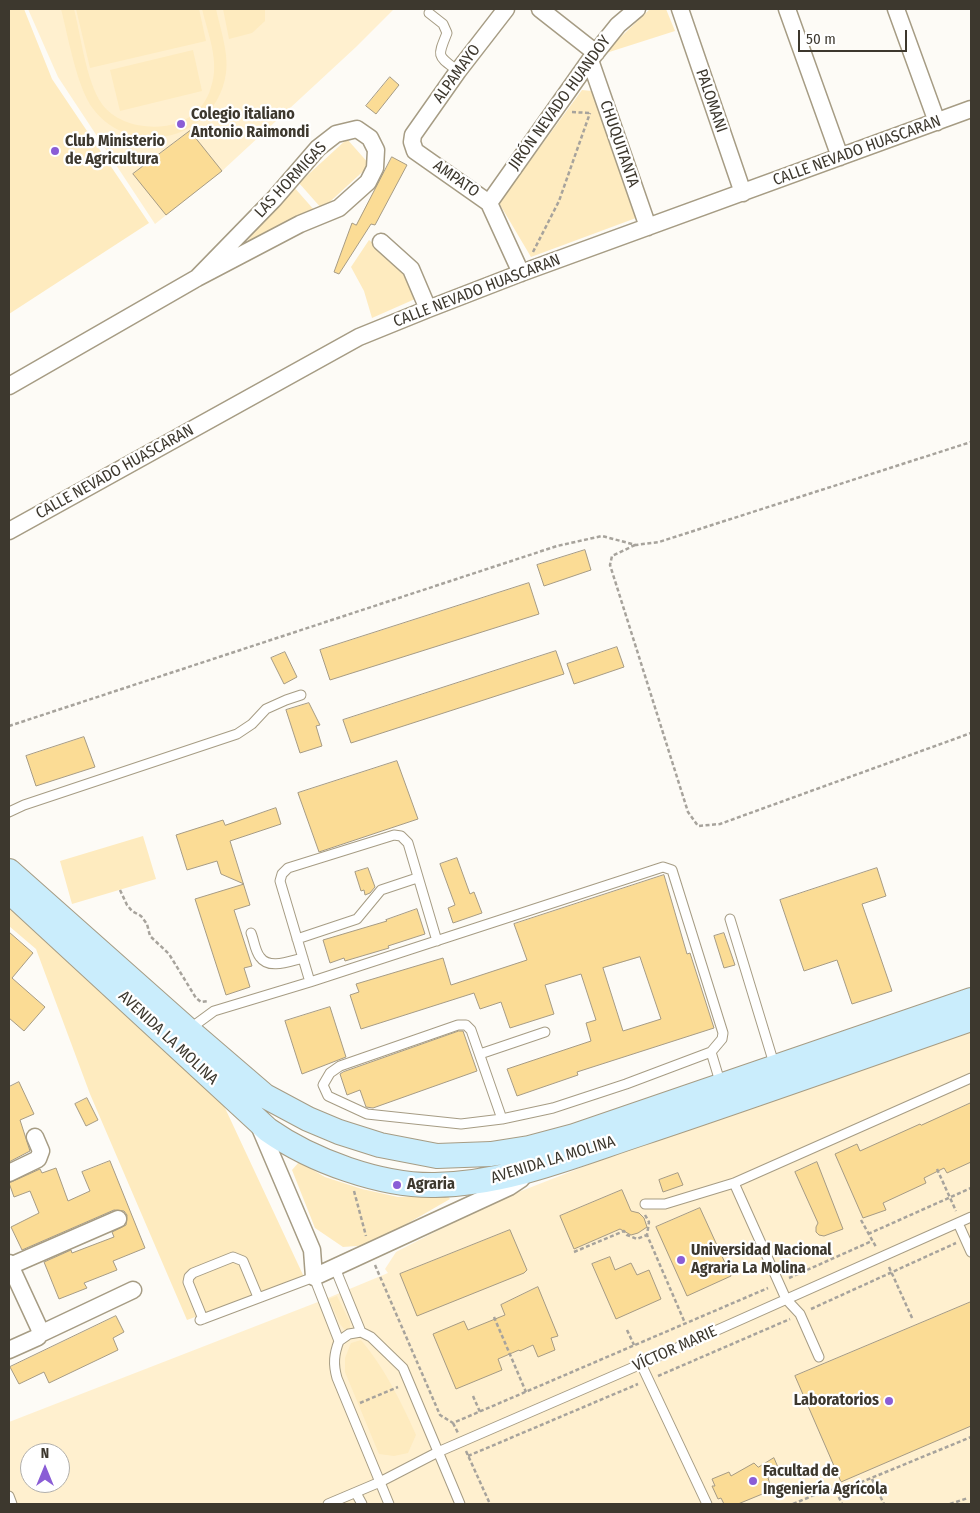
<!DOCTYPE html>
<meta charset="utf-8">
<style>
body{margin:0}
#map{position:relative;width:980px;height:1513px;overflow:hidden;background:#fdfbf6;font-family:"Fira Sans Condensed",sans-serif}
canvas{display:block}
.frame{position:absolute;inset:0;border:10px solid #3d382e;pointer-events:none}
.north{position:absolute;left:20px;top:1443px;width:50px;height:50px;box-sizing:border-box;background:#fff;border:1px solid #b1afab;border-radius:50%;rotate:0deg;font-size:14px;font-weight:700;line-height:20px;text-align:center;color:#3d382e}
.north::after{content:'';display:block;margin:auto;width:18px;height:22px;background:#8a5dd6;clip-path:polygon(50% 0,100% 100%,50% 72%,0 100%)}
.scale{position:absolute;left:798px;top:30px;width:109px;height:22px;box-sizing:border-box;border:2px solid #3d382e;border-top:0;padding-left:6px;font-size:15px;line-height:18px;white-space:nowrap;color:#3d382e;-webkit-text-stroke:4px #fff;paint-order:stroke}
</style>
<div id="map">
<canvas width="980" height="1513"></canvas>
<div class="frame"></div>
<div class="north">N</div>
<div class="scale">50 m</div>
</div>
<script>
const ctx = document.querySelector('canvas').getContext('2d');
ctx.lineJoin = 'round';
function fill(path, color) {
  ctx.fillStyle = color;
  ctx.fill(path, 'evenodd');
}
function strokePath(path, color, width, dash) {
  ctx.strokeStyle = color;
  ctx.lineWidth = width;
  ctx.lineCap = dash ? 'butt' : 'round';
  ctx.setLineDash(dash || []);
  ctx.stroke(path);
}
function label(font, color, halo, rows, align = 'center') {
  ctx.font = font + ' "Fira Sans Condensed",sans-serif';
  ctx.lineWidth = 4.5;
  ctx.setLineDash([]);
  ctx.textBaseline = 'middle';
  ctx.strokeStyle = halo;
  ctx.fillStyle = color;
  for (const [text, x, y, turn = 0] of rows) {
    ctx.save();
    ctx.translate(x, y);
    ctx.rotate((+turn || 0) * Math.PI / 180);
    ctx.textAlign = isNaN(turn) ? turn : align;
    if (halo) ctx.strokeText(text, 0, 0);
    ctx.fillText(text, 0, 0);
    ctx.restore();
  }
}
const built = new Path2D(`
 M28,9H394L356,47L222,171L155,224L58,77Z
 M971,1030V1504H9V1422L323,1300L388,1273L385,1269L396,1252L493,1202L665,1135ZM30,1453H60V1483H30Z`);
const green = new Path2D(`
 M9,9H24L52,79L149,223L9,314Z
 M61,9H74C81,36 86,81 102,104C121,131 175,135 198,110C204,104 209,95 211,87C220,62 208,34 202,9H216C220,27 229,54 226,73C217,138 135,161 94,110C77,89 68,36 61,9Z
 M76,9H199L206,41L90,68Z
 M223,9H265V21L252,33L229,39Z
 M650,9H666L675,31L603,54Z
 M193,50L202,91L120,111L110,70Z
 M582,90L592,91L636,218L531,257L499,203Z
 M347,139L370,165L322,209L299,183Z
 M293,186L315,211L237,253Z
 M369,240C391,258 408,271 415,299L372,318L364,291L351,267Z
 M143,836L156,879L72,904L60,861Z
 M9,906L218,1093L304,1277L187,1320L90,1094L36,949L9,926Z
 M299,1162L325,1177L362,1189L398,1197L447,1195L450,1199L370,1245L343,1247L315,1228L292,1170Z
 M337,1296L350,1322V1328L345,1330L340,1324L329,1299Z
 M361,1340C385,1369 401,1401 416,1435L408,1453L394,1456L379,1454L345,1372V1358L351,1343Z`);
const building = new Path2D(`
 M390,77L399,85L376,114L366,106Z
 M190,131L222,171L166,215L133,174Z
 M392,157L407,165L375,225L371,224L339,274L334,272L352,223L356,225Z
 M585,550L591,570L544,586L537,565Z
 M529,583L539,614L330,680L320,650Z
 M617,647L624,667L574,684L567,664Z
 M556,651L564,674L351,743L343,720Z
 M285,652L297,677L284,684L271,658Z
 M309,703L320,725L316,726L322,746L300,753L286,710Z
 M84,737L95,767L36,786L26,756Z
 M397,761L418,819L319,852L298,793Z
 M276,808L281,824L230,841L250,905L234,910L252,966L244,968L250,987L226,995L195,899L244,884L221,874L217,861L187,870L176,835L223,820L225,825Z
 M457,858L470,894L474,892L482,913L453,923L448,908L455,905L440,864Z
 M368,868L375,887L370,893L365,895L364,890L361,891L355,872Z
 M877,868L886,896L862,904L892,991L852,1004L837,960L804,971L780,900Z
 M664,875L687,954L690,953L714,1028L577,1072L578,1075L517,1096L507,1069L591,1041L586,1023L596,1020L581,974L545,985L554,1014L510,1028L501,1002L480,1009L474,993L361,1029L350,995L359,992L356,984L443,958L451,985L527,960L514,924ZM640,957L661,1019L623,1031L603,968Z
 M417,909L425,934L388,946L389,948L345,961L344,958L330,963L323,940L387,921L386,920Z
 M9,932L33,953L12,978L45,1007L24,1031L9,1018Z
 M724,933L735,965L724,968L714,936Z
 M330,1007L346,1057L302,1074L285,1021Z
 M459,1031H463L477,1071L373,1108L366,1107L360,1090L347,1095L340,1074L343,1072Z
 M19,1082L34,1114L20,1120L30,1151L9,1162V1087Z
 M87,1098L98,1120L86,1126L75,1104Z
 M971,1103V1162L947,1173L944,1168L924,1178L926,1183L883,1203L886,1210L863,1218L835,1154L857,1144L860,1151L920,1124L921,1125Z
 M110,1161L145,1248L113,1261L117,1270L84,1283L87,1288L59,1299L44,1262L71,1250L72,1253L114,1237L112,1232L126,1225L127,1215L124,1211L114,1210L22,1250L11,1227L39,1213L30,1191L14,1197L9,1183L40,1169L42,1173L56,1168L68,1201L90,1191L82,1172Z
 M817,1162L843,1229L824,1236L819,1235L816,1232V1227L818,1223L795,1172Z
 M678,1173L683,1185L663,1192L659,1180Z
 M622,1190L631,1211L639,1213L644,1218L647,1227L638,1233L631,1235L620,1229L574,1249L560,1216Z
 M700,1208L731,1276L687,1296L656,1227Z
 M510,1230L527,1270L524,1273L417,1316L400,1274Z
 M610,1257L615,1270L631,1263L637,1275L649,1270L661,1299L616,1319L592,1264Z
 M538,1287L558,1336L551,1338L555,1350L538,1357L533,1345L520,1351L519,1350L498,1359L502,1370L456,1389L433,1334L464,1321L468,1330L505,1315L501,1305Z
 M971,1302V1426L841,1482L795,1376Z
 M116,1316L124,1332L113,1338L118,1350L49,1383L44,1372L19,1384L10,1367Z
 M774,1458L780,1472L768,1478L772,1490L738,1504H724L721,1498L718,1499L712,1486H715L712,1479L729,1472L731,1476L754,1463L758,1467Z`);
const path = new Path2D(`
 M572,112L589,113
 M533,252L559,201L590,113
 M635,545L612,556L610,565L688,812L698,826L720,824L971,733
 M9,726L557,546L602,536L636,545L659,542L971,442
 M120,890L127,905L132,911L141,916L147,924L150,936L169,954L196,998L201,1002L208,1001
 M937,1169L956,1211
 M354,1191L366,1236
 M645,1215L649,1222L647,1235L685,1323
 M861,1220L876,1247
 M868,1234L971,1188
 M574,1252L624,1231L627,1235L637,1239L647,1235
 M375,1265L440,1415L453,1423L768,1288
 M889,1267L913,1320
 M789,1278L872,1241
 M811,1309L956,1243
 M494,1317L526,1392
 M627,1330L634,1345
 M658,1376L790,1319
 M473,1396L480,1412
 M360,1403L398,1387
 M453,1423L458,1433
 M466,1451L490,1504
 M468,1456L638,1384
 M872,1479L884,1504
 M836,1491L842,1504
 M793,1504L824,1491L847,1488L971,1437
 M950,1504L968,1498`);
const service = new Path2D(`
 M429,13L443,24L447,33C437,58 437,55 458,71
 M9,812L24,805L237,734L252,724L266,709L286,700L301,695
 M730,919L775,1067
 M251,933C254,940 255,951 260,957C269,970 290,961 303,958
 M297,939L357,919L381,890L417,878
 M437,941L408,843L401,836L394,835L288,868L282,874L280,881L310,982L663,867L672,870L723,1033L722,1039L711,1052
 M188,1030L214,1011L310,982
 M480,1054L545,1032
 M502,1119L471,1030L466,1025H458L340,1066L330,1073L323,1085L328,1096L367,1114L461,1124L502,1119L553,1108L626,1084L711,1052L721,1085
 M734,1183L786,1299L800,1314L819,1357
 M645,1204H665L734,1183L971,1078
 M958,1223L971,1252
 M335,1268L361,1332L371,1337L403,1368L460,1504
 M203,1319L188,1282L189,1277L193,1273L233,1257L243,1261L258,1297
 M200,1320L314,1277L339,1341C334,1354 333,1364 337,1378L389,1504
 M339,1341L349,1334L361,1332
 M641,1364L707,1504
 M356,1493L362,1504
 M9,1496L12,1504
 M328,1504L380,1482L438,1452L641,1364L971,1217`);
const minor = new Path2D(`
 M506,9L458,71L413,135L412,142L415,151L489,203L521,273
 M540,9L596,53
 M680,9L743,193
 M787,9L840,157
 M896,9L937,122
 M590,60L648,227
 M489,203L590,60L618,25L637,9
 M381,242L411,269L428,309
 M9,386L197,278L300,224L339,208L368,182L375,168L376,150L370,138L357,129L336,134L318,148L274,199L197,278
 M9,531L359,337L428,309L521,273L971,109
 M258,1123L312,1250L314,1277L509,1187L521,1179L525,1174
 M9,1173L38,1159L41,1151L35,1137
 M9,1263L40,1330L38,1337L9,1350
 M10,1266L118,1219
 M40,1334L133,1290`);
const secondary = new Path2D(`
 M9,871L188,1030L265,1096L308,1119L339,1132L380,1145L437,1156L491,1154L529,1148L574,1136L971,1000
 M9,891L268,1130C312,1161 381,1186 435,1185C507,1184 575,1155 642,1133C753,1096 862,1057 971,1019`);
const markers = [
 [181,124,5,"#8a5dd6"],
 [55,151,5,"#8a5dd6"],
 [397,1185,5,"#8a5dd6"],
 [681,1260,5,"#8a5dd6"],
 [889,1401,5,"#8a5dd6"],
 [753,1481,5,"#8a5dd6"]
];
const streetNames = [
 ["ALPAMAYO",457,74,-54],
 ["PALOMANI",711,101,71],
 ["JIRÓN NEVADO HUANDOY",560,103,-54],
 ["CHUQUITANTA",619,144,71],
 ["CALLE NEVADO HUASCARAN",857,151,-20],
 ["AMPATO",456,179,35],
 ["LAS HORMIGAS",291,180,-47],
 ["CALLE NEVADO HUASCARAN",477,291,-21],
 ["CALLE NEVADO HUASCARAN",115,472,-29],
 ["AVENIDA LA MOLINA",168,1038,43],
 ["AVENIDA LA MOLINA",553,1160,-17],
 ["VÍCTOR MARIE",675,1349,-24]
];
const poiNames = [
 ["Colegio italiano",191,115],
 ["Antonio Raimondi",191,133],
 ["Club Ministerio",65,142],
 ["de Agricultura",65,160],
 ["Agraria",407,1185],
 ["Universidad Nacional",691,1251],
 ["Agraria La Molina",691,1269],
 ["Laboratorios",879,1401,"right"],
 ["Facultad de",763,1472],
 ["Ingeniería Agrícola",763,1490]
];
fill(built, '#fff0cf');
fill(green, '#feebbf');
fill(building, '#fbdc95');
strokePath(building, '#a69b84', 1);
strokePath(service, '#a69c84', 11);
strokePath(minor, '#a69c84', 19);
strokePath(secondary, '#a69c84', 26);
strokePath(path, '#a7a39c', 2.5, [4, 2.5]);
strokePath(service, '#fff', 9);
strokePath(minor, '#fff', 16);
strokePath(secondary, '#caedfc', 24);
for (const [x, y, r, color] of markers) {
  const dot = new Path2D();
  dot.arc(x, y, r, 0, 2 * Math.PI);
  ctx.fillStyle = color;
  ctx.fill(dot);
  strokePath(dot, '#fff', 2);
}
label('16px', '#3d382e', '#fff', streetNames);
label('bold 16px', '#3d382e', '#fff', poiNames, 'left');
</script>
